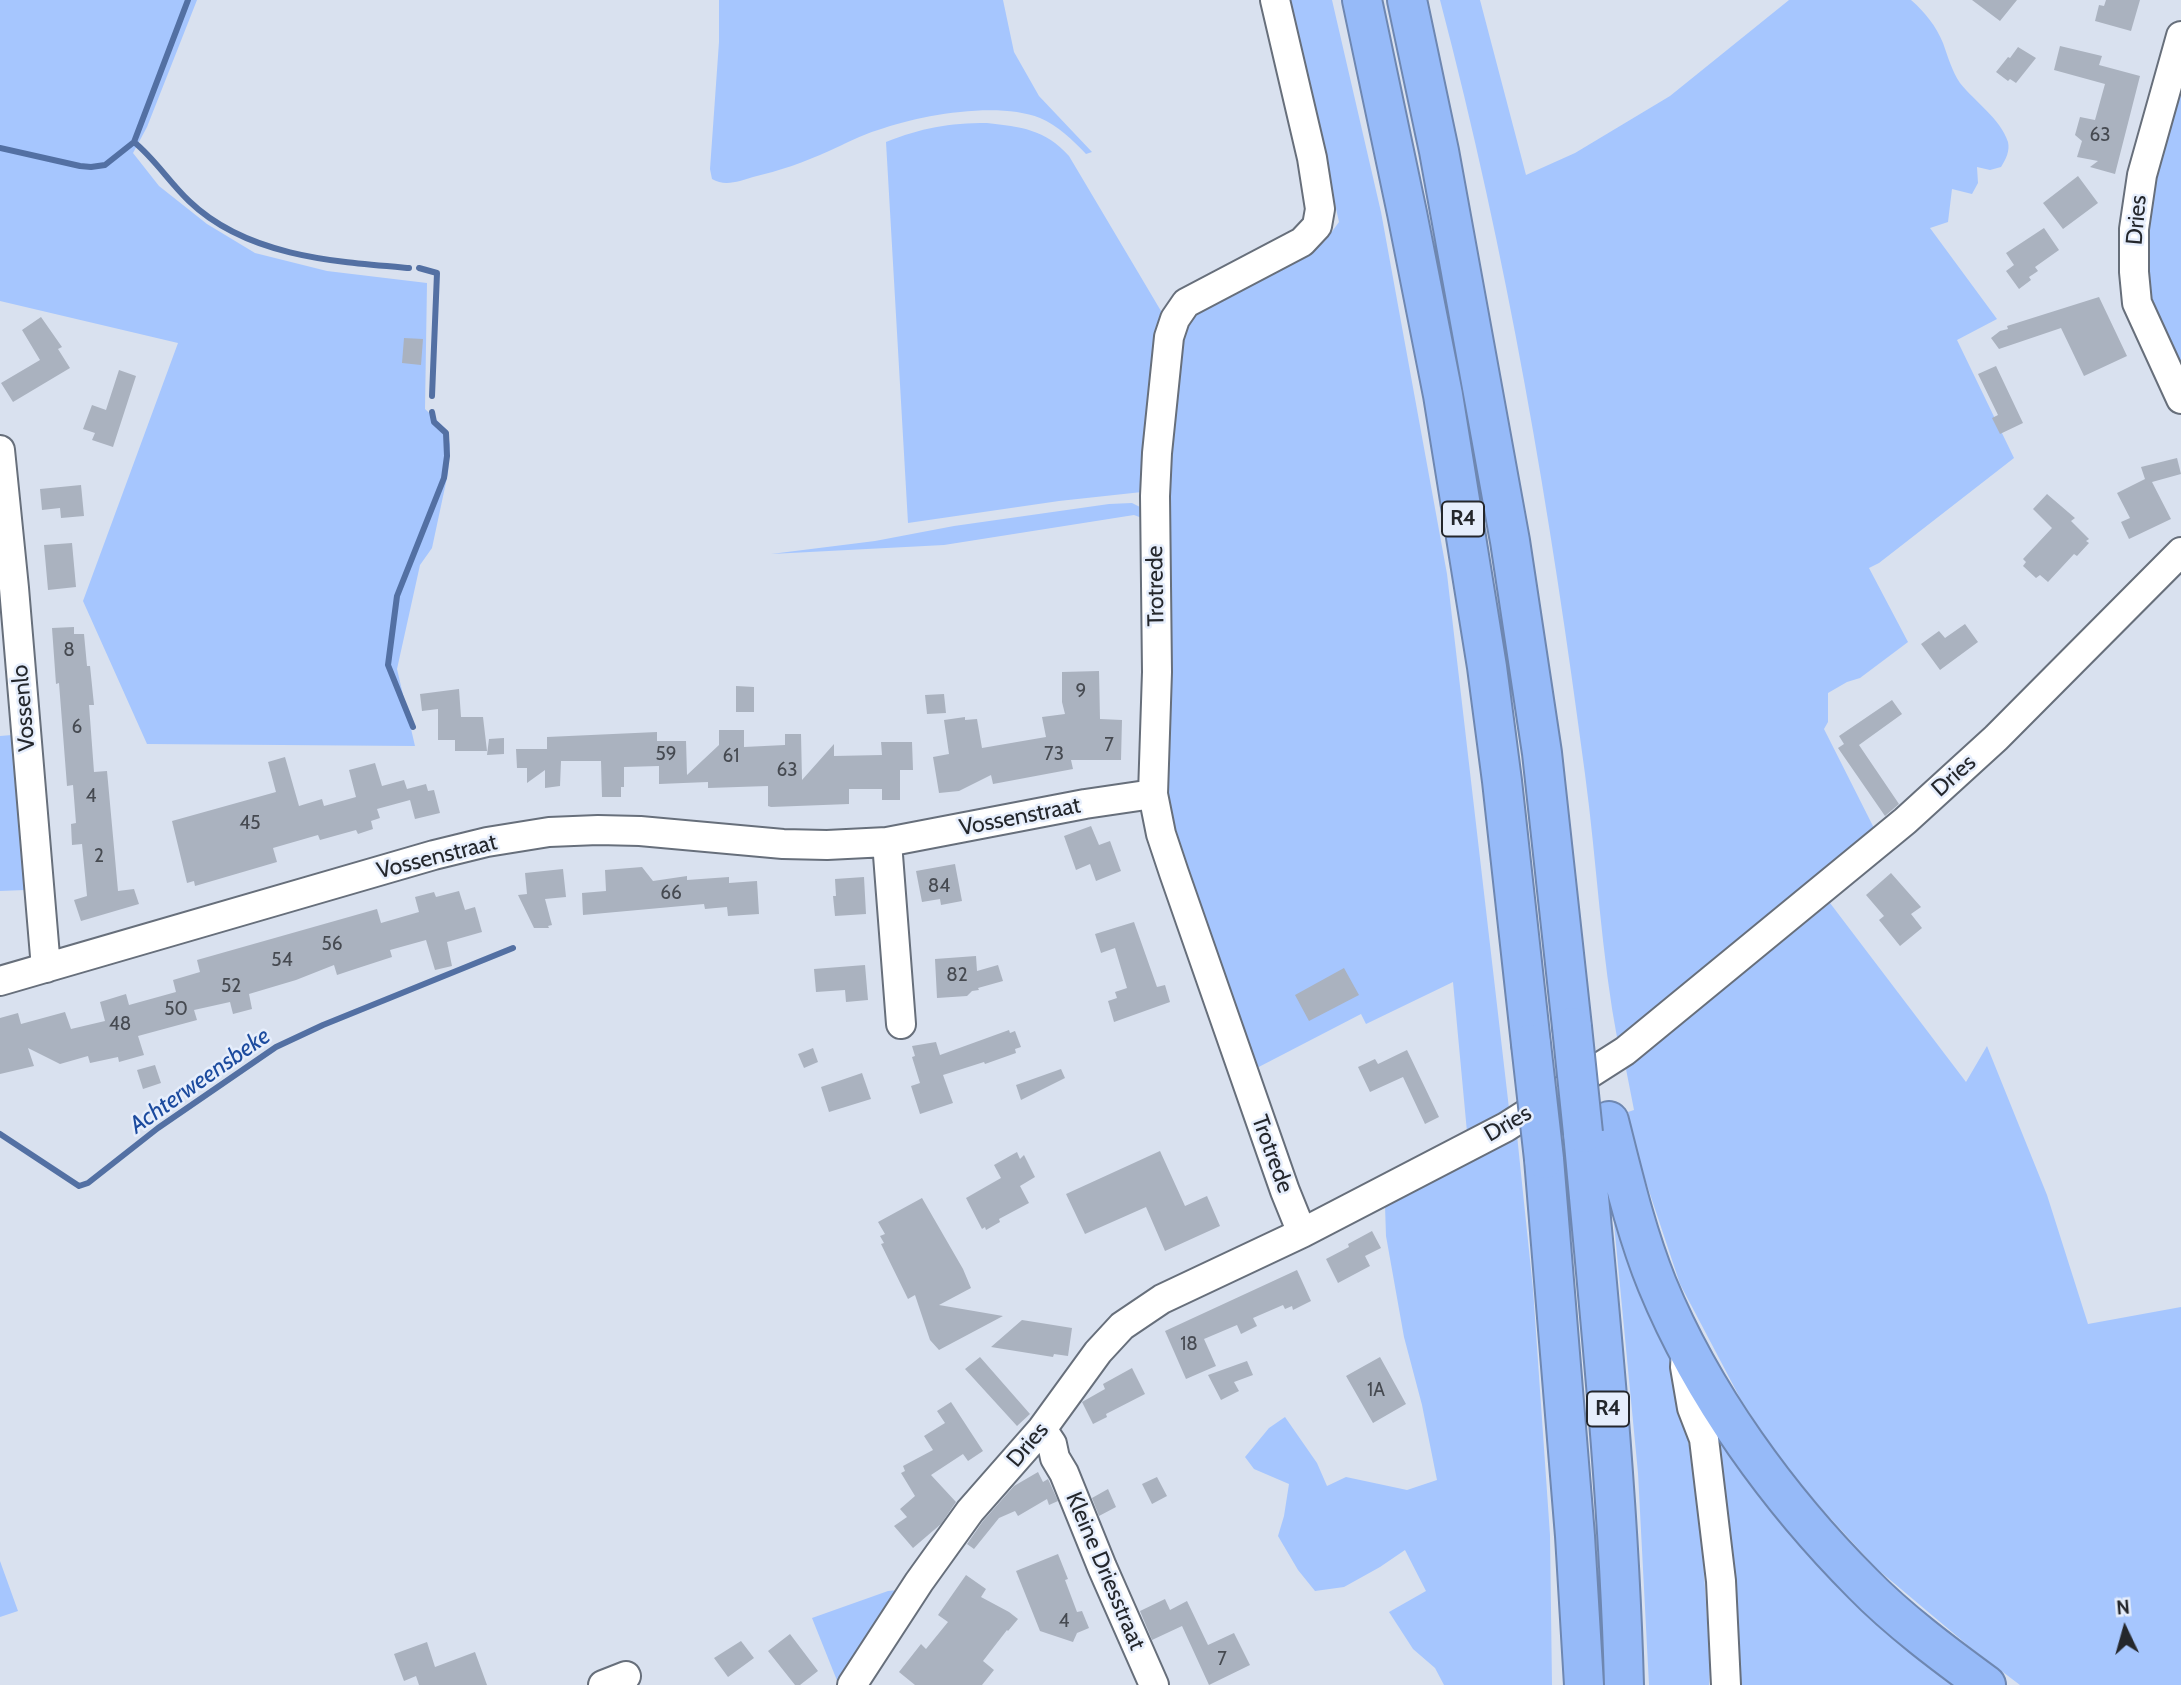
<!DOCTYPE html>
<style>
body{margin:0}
#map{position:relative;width:2181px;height:1685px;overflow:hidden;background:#d9e1ef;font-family:Cabin,sans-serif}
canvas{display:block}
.north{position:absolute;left:2090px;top:1594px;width:70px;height:70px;-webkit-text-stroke:5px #e6eefc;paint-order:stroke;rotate:355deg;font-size:19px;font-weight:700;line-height:28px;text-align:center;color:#24272c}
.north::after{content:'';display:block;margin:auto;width:24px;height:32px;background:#24272c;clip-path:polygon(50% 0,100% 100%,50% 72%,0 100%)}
</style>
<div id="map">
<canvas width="2181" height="1685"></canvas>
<div class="north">N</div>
</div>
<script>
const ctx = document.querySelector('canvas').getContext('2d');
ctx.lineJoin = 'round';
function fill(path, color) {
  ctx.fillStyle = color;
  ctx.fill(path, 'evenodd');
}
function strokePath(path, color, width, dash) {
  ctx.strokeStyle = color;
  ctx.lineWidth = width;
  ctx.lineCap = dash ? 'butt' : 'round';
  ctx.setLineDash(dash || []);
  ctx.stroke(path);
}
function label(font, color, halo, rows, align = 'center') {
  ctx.font = font + ' Cabin,sans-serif';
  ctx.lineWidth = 5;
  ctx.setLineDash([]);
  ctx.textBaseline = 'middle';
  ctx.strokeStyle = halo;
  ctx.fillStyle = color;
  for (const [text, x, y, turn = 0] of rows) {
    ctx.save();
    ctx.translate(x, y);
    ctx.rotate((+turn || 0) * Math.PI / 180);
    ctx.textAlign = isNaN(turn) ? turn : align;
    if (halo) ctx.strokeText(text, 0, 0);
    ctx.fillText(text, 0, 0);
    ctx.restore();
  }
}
const green = new Path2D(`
 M0,0H197L147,127L133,153L159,186L207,224L255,253L327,271L427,283L425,409L447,430L450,445L448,473L432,548L420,565L397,669L415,746L147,744L83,601L178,343L0,301Z
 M719,0H1003L1014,52L1039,96L1092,152L1086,154C1074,141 1057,125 1040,118C998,101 920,115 878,130C861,135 845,144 829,151C805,162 779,171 753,177C740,181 725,187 712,179L710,169L719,42Z
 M1290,0H1332L1381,212L1447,574L1510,1117L1467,1132L1453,982L1366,1024L1361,1014L1251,1071L1172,827L1169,799L1167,755V512L1180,342L1187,323L1197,309L1267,273L1304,258L1325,241L1339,222Z
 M1440,0H1480L1526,175L1575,153L1670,96L1789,0H1911C1925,12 1936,26 1943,43C1948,57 1952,71 1960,83C1975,102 2000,118 2008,142C2010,151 2006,159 2001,167L1990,170L1977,167L1978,183L1972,194L1952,189L1948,222L1930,228L1997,319L1957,340L2014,458L1879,563L1869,568L1908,642L1860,678L1847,682L1828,693V722L1824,729L1877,834L1618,1043C1601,954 1597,863 1585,774C1551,514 1507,254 1440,0Z
 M2181,64V365L2149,300L2144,278L2153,162Z
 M987,123C1021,127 1045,129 1069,156L1161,311L1164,319L1142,492L1059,501L908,523L886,142C921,128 949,123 987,123Z
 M1132,503L1140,507L1142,518L1134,515L944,545L771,554L875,541L954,526L1109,504Z
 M12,735L25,890L0,891V736Z
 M1830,903L1966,1082L1987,1046L2047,1195L2088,1324L2181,1307V1685H2020L1971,1648L1876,1568L1822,1509L1781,1462L1740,1398L1680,1284L1638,1158L1628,1112L1634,1110L1626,1069Z
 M1517,1135L1533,1289L1550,1535L1552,1685H1444L1435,1668L1413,1649L1389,1612L1426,1591L1405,1550L1380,1567L1344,1587L1315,1591L1298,1570L1278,1536L1284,1516L1289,1484L1254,1469L1245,1457L1269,1428L1285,1417L1317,1463L1327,1486L1346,1477L1407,1490L1437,1480L1422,1405L1404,1337L1386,1236L1385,1205Z
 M1610,1182L1670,1334L1700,1510L1710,1667L1709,1685H1649L1638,1473Z
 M1714,1413L1969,1685H1738C1738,1594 1729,1503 1714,1413Z
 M0,1561L18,1611L0,1617Z
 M898,1590L897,1604L838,1683L812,1618L888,1591Z`);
const stream = new Path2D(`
 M134,142C155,159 169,182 189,201C246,256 334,262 409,268
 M0,148L80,166L91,167L105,165L134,142L188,0
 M419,268L437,273L432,396
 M413,727L388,665L397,596L444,478L447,456L446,433L434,422L432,412
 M0,1134L79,1186L88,1183L158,1128L276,1047L323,1025L513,948`);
const building = new Path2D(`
 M1972,0H2017L2000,21Z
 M2106,0H2140L2131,31L2095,21L2099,5L2104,6Z
 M2060,46L2102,56L2099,65L2140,76L2115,174L2090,167L2098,161L2077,157L2082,141L2075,135L2080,117L2095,120L2105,84L2054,70Z
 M2018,47L2036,58L2016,83L2010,79L2008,81L1996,72L2008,57L2010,58Z
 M2078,176L2098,203L2063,229L2043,203Z
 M2044,228L2059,250L2035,267L2038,271L2029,277L2031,280L2019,289L2006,271L2014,265L2006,253Z
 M2099,297L2127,356L2084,376L2061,328L1999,349L1991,338L2000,331L2008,329L2007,326Z
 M41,317L62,347L58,349L70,368L13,402L1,383L40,360L22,330Z
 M404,338L423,339L421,365L402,363Z
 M1996,366L2023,423L2000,434L1992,418L1998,415L1978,374Z
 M119,370L136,376L113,447L92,440L95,433L83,429L92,405L106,410Z
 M2177,458L2181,474L2152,482L2171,519L2129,539L2121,522L2130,518L2117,493L2145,479L2141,467Z
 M81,485L84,516L61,518L60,508L42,510L40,489Z
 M2047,494L2075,518L2071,521L2089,539L2086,541L2089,543L2077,556L2074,554L2048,582L2040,575L2036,578L2023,566L2026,562L2023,559L2052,528L2033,509Z
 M72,543L76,587L48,590L44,545Z
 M1965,624L1978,642L1940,670L1921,644L1939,631L1945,638Z
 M74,627V634H84L87,666H90L94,705H89L94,772L107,771L118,891L134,889L139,904L81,921L74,900L87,896L82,844L72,845L71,824L76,823L73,785L67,786L59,683L56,684L52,628Z
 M1099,671L1100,719L1122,720L1121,760H1071L1073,769L993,784L991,775L959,791L939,793L933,757L949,754L944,720L965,717V720L977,719L982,748L1046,737L1042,717L1065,714L1062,702V672Z
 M736,686L754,687V712H736Z
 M459,689L461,717H483L487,751H455V740H438V709L422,711L420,694Z
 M944,694L946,713L927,714L925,695Z
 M1892,700L1902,714L1859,745L1899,804L1885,816L1838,748L1844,744L1839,736Z
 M719,730H744V747L785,745V734H801L802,780L834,744V756L882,755L881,742H912L913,770H900V800H882V789H849V804L771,807L768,806V786L708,788V782L659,784V766L624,767V787H621V797H602L601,761H561L560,786L545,788V770L527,783V768H517L516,749H547V737L657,732V741H686L687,775L719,745Z
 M504,738V754L487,755L489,739Z
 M285,757L299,806L322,799L324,806L356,797L349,770L375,763L382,786L404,780L407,789L426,784L428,791L434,790L440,813L415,819L410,800L377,809L380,818L371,821L373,829L358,834L356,830L320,840L318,835L273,848L277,862L195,886L194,881L187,883L172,821L276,792L268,762Z
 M1091,826L1099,845L1110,841L1121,871L1096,881L1090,864L1076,870L1064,836Z
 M955,864L962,901L941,905L940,899L922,902L916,871Z
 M642,867L653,881L687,876V880L729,877V883L757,881L759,914L728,916L727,907L705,909L704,904L583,915L582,893L606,891L605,870Z
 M563,869L566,897L545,899L552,925L548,926L549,928H534L518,895L527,894L525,873Z
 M1891,873L1921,907L1911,914L1922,928L1900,946L1879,920L1884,916L1866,895Z
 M864,877L866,914L835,916L833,896H836L835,879Z
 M459,891L465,910L475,907L482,932L447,942L452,966L435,970L426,940L390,950L392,957L352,970L337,975L334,965L296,980L249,994L252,1009L233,1014L230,1002L194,1010L197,1020L138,1036L144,1055L119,1062L118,1057L90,1063L88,1056L60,1064L28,1048L34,1066L0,1074V1018L18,1013L21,1024L65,1012L71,1029L105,1021L100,1002L126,994L129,1005L176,992L173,980L200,972L197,960L377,909L381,923L419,912L415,897L434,892L436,897Z
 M1134,922L1157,987L1165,985L1170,1002L1114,1022L1108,1001L1117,998L1115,992L1127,988L1115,948L1101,953L1095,934Z
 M976,956L977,971L998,965L1003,981L978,988L979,990L972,991L967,996L937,998L935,959Z
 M865,965L868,1000L846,1002L845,990L816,992L814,969Z
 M1344,968L1359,995L1309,1021L1295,995Z
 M1009,1030L1010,1033L1015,1031L1021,1047L1015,1049L1016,1053L985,1064L984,1062L943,1075L953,1103L920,1114L911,1086L920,1083L912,1057L915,1056L912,1046L936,1042L940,1055Z
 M813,1048L818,1062L804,1068L798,1054Z
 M1407,1050L1439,1117L1425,1124L1403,1077L1370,1092L1358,1067L1375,1059L1378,1064Z
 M155,1065L161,1083L143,1089L137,1070Z
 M1061,1069L1065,1078L1021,1100L1016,1085Z
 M862,1073L871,1099L829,1112L821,1087Z
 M1160,1151L1185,1206L1207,1196L1220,1226L1165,1251L1146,1207L1085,1234L1066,1194Z
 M1017,1152L1020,1159L1024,1155L1035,1177L1020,1186L1029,1203L999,1219L1000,1222L986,1230L985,1227L982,1229L966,1198L1001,1178L994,1165Z
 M922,1198L963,1269L971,1288L939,1305L1003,1316L939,1350L930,1340L915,1295L908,1299L881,1244L884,1243L880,1236L885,1234L878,1222Z
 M1372,1231L1381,1248L1365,1256L1370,1266L1338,1283L1326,1259L1349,1247L1348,1244Z
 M1297,1270L1311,1301L1293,1310L1292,1306L1285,1309L1283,1305L1253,1318L1257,1326L1241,1334L1237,1325L1204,1339L1216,1366L1186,1379L1165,1331Z
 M1022,1320L1072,1328L1068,1356L1054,1354L1053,1357L991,1347Z
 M980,1357L1030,1414L1017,1426L965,1369Z
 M1380,1357L1406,1404L1373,1423L1346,1376Z
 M1247,1361L1253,1375L1234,1382L1239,1391L1221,1400L1208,1375Z
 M1132,1368L1145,1394L1106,1414L1107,1417L1093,1424L1082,1402L1105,1389L1103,1384Z
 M951,1402L983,1451L968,1461L963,1454L931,1475L956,1502L941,1524L913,1548L894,1526L907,1517L900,1509L915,1496L901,1473L905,1471L903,1466L933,1450L924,1436L945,1423L937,1411Z
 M1038,1472L1043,1482L1048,1479L1058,1501L1049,1505L1047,1499L1018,1516L1015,1511L999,1518L974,1549L967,1544L983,1521L1014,1486Z
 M1157,1477L1167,1496L1152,1504L1142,1484Z
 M1108,1489L1116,1507L1099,1516L1092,1498Z
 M1058,1554L1068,1579L1065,1580L1077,1612L1082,1611L1089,1628L1077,1633L1073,1642L1040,1631L1016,1571Z
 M966,1575L986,1589L981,1597L1009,1612L1018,1619L1008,1631L1007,1630L983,1661L994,1670L982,1685H915L899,1672L921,1644L926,1649L948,1622L938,1615Z
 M1165,1599L1170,1610L1187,1601L1208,1645L1234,1633L1250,1665L1209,1685L1182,1626L1152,1640L1140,1611Z
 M790,1634L818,1671L800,1685H795L768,1651Z
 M741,1641L754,1658L728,1677L714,1658Z
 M427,1642L435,1667L475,1652L487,1685H419L416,1676L404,1681L394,1654Z`);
const minor = new Path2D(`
 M1275,0L1312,158L1320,209L1317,226L1302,242L1186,303L1175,319L1169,337L1157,453L1155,496L1157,672L1153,794L1161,834L1174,873L1285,1191L1302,1233
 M2181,36L2142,175L2134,229V272L2137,303L2181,399
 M0,450L14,588L46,968
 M887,842L901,1024
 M0,981L434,855L487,842L549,832L598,830L640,831L783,844L827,845L887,842L1085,804L1153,794
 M1686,1352L1685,1367L1692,1408L1704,1439L1721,1581L1726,1685
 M1042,1429L1052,1444L1055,1458L1064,1473L1102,1567L1154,1685
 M603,1685L626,1676
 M852,1685L919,1582L970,1511L1042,1429L1098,1352L1122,1326L1162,1299L1302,1233L1506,1127L1625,1051L1905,821L1996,738L2181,552`);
const highway = new Path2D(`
 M1362,0L1407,213L1443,395L1487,667L1502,781L1531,1044
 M1407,0L1439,151L1510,541L1542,753L1572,1027
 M1609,1121C1623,1176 1636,1232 1657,1284C1702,1394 1779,1500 1863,1584C1898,1620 1945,1655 1986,1685
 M1583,1133C1600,1316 1619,1500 1624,1685
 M1544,1159L1575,1536L1584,1685`);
const highwayBridge = new Path2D(`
 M1572,1027L1583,1133
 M1531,1044L1544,1159`);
const numberNames = [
 ["63",2100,135],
 ["8",69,650],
 ["9",1081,691],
 ["6",77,727],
 ["7",1109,745],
 ["59",666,754],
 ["73",1054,754],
 ["61",731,756],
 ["63",787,770],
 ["4",91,796],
 ["45",250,823],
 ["2",99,856],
 ["84",939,886],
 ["66",671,893],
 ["56",332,944],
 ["54",282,960],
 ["82",957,975],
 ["52",231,986],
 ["50",176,1009],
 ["48",120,1024],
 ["18",1189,1344],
 ["1A",1376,1390],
 ["4",1064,1621],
 ["7",1222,1659]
];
const shields = [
 [1463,519,42],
 [1608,1409,42]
];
const shieldNames = [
 ["R4",1463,519],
 ["R4",1608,1409]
];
const streetNames = [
 ["Dries",2137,220,-85],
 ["Trotrede",1156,586,-91],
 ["Vossenlo",24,708,-95],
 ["Dries",1954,776,-42],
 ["Vossenstraat",1020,817,-11],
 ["Vossenstraat",437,857,-14],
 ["Dries",1508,1124,-30],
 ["Trotrede",1272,1154,70],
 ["Dries",1028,1445,-50],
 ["Kleine Driesstraat",1105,1571,67]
];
const waterNames = [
 ["Achterweensbeke",200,1081,-35]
];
fill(green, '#a6c6fe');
strokePath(stream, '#5370a3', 6);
fill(building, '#aab2bf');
strokePath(minor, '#676f7b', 32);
strokePath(highway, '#6e87b1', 42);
strokePath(minor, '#fff', 28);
strokePath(highway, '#96baf8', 38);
strokePath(highwayBridge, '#6e87b1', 42, []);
strokePath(highwayBridge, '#96baf8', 38);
label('19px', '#464a51', null, numberNames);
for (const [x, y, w] of shields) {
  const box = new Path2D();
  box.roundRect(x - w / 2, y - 17.5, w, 35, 5);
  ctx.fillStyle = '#e6eefc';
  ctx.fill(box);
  strokePath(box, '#24272c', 2);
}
label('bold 21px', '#24272c', null, shieldNames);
label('23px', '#24272c', '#e6eefc', streetNames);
label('italic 24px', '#1b4a9e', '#e6eefc', waterNames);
</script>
